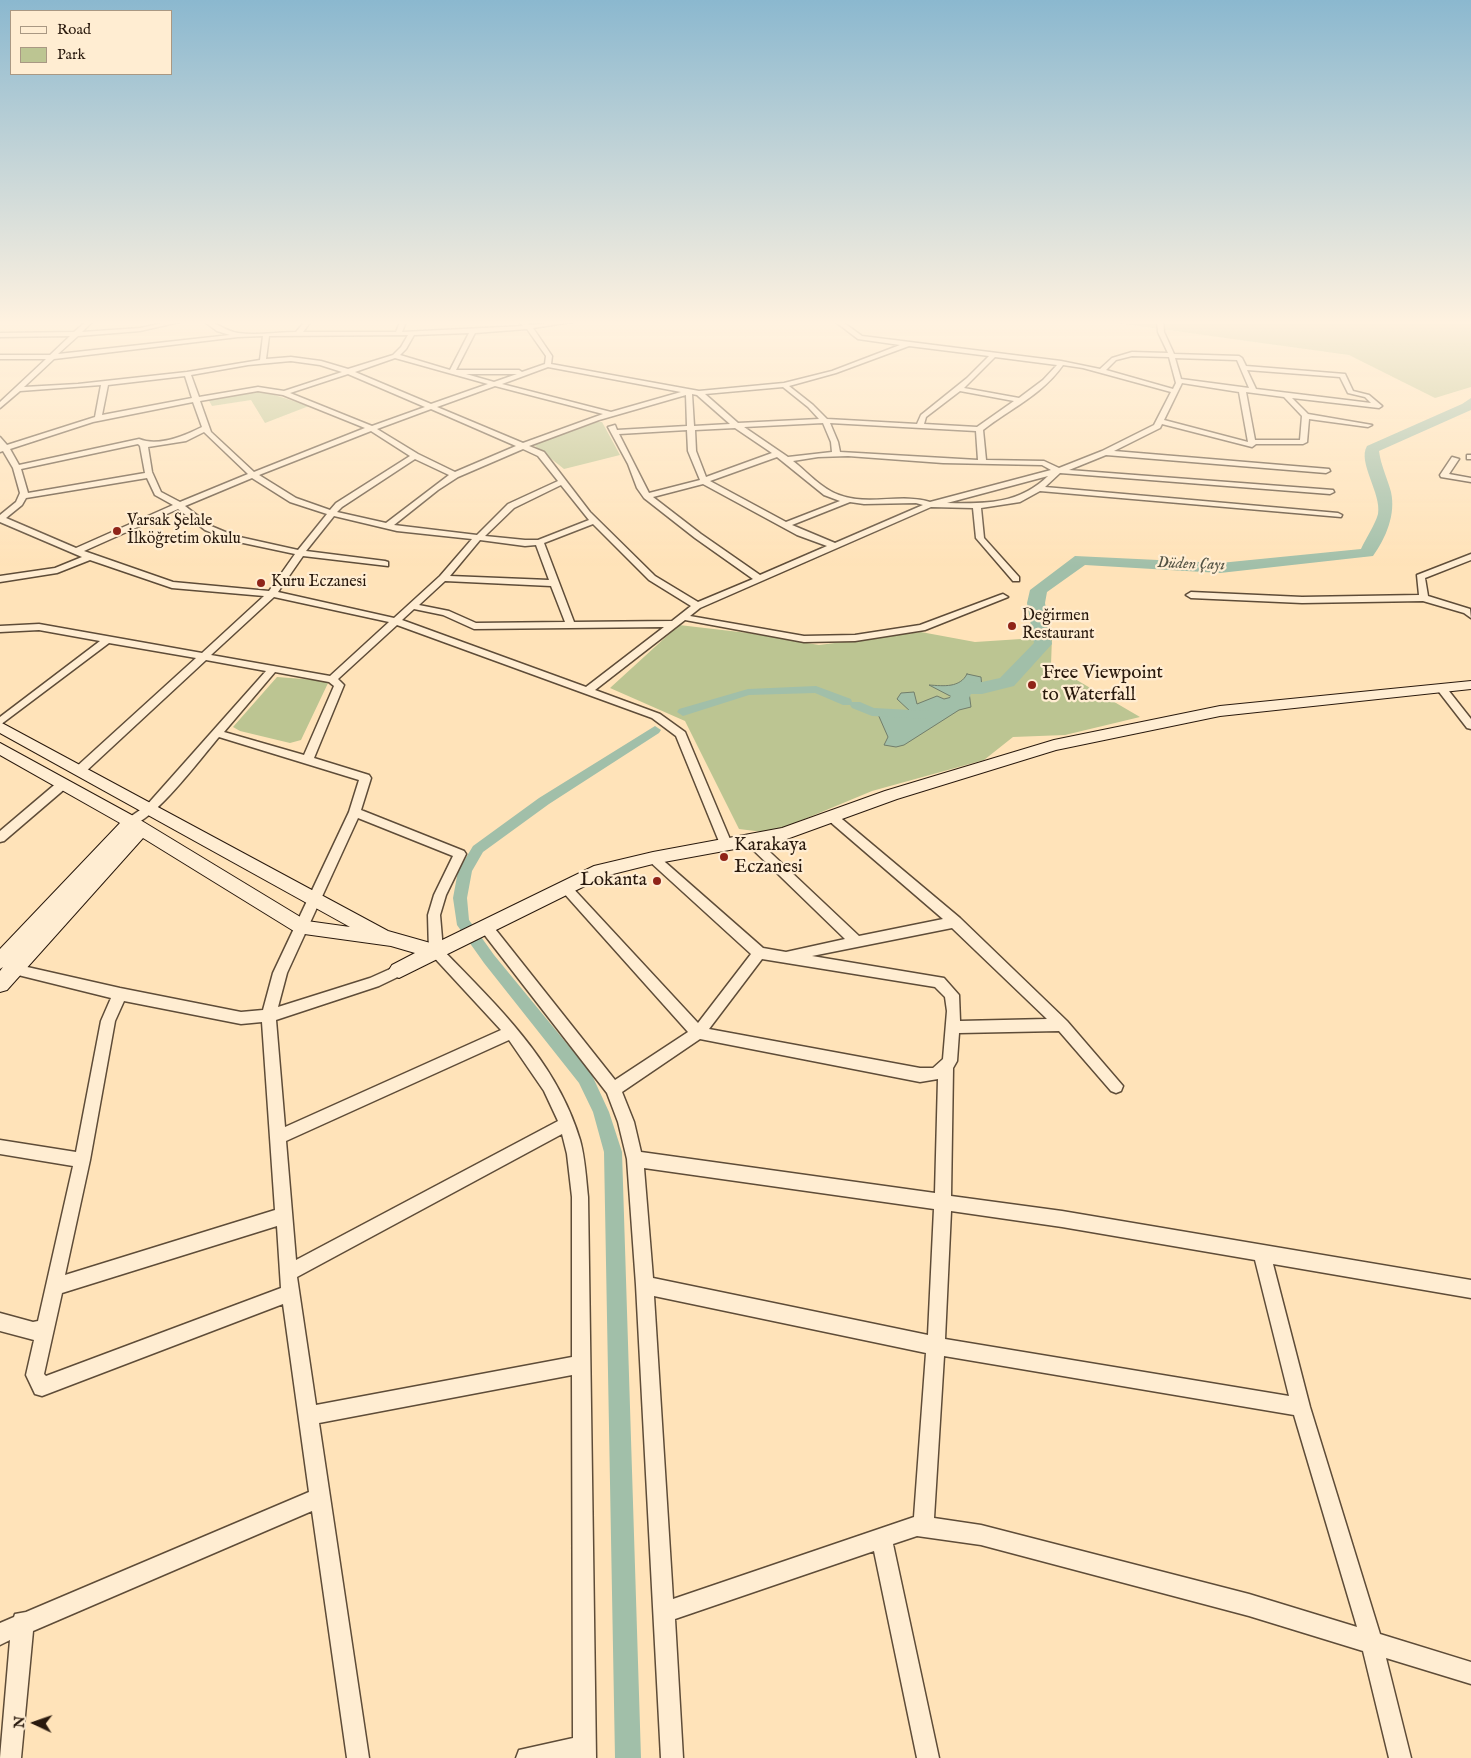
<!DOCTYPE html>
<meta charset="utf-8">
<style>
body{margin:0}
#map{position:relative;width:1471px;height:1758px;overflow:hidden;background:#ffe3b9;font-family:"IM FELL English",serif}
canvas{display:block}
.legend{position:absolute;left:10px;top:10px;width:162px;height:65px;box-sizing:border-box;background:#ffedd2;border:1px solid #a99883;margin:0;padding:6px 9px;list-style:none;font-size:15px;color:#29190d}
.legend li{display:flex;align-items:center;gap:10px;height:25px}
.legend b{width:25px;border:1px solid #a99883}
.north{position:absolute;left:10px;top:1698px;width:50px;height:50px;-webkit-text-stroke:4px #ffedd2;paint-order:stroke;rotate:273deg;font-size:14px;font-weight:700;line-height:20px;text-align:center;color:#29190d}
.north::after{content:'';display:block;margin:auto;width:18px;height:22px;background:#29190d;clip-path:polygon(50% 0,100% 100%,50% 72%,0 100%)}
</style>
<div id="map">
<canvas width="1471" height="1758"></canvas>
<ul class="legend">
<li><b style="height:6px;background:#ffedd2"></b>Road</li>
<li><b style="height:14px;background:#bcc592"></b>Park</li>
</ul>
<div class="north">N</div>
</div>
<script>
const ctx = document.querySelector('canvas').getContext('2d');
ctx.lineJoin = 'round';
function fill(path, color) {
  ctx.fillStyle = color;
  ctx.fill(path, 'evenodd');
}
function strokePath(path, color, width, dash) {
  ctx.strokeStyle = color;
  ctx.lineWidth = width;
  ctx.lineCap = dash ? 'butt' : 'round';
  ctx.setLineDash(dash || []);
  ctx.stroke(path);
}
function label(font, color, halo, rows, align = 'center') {
  ctx.font = font + ' "IM FELL English",serif';
  ctx.lineWidth = 4.5;
  ctx.setLineDash([]);
  ctx.textBaseline = 'middle';
  ctx.strokeStyle = halo;
  ctx.fillStyle = color;
  for (const [text, x, y, turn = 0] of rows) {
    ctx.save();
    ctx.translate(x, y);
    ctx.rotate((+turn || 0) * Math.PI / 180);
    ctx.textAlign = isNaN(turn) ? turn : align;
    if (halo) ctx.strokeText(text, 0, 0);
    ctx.fillText(text, 0, 0);
    ctx.restore();
  }
}
const green = new Path2D(`
 M1095,320H1471V387L1435,398L1349,355Z
 M259,390L309,406L265,423L251,400L212,406L208,399Z
 M597,422H602L620,455L564,469L534,445Z
 M679,625L748,633L819,645L921,632L975,642L1052,637L1051,665L1140,717L1065,735L1013,737L984,760L872,791L771,833L739,829L685,721L610,688Z
 M277,677L329,681L301,740L290,743L240,731L233,727Z`);
const water = new Path2D(`
 M967,674L981,677L982,688L969,692L971,707L959,710L904,745L896,747L884,745L888,737L877,712L897,716L912,713L897,699L901,693L914,692L917,704L937,696L944,699L952,697L929,685C944,686 960,688 967,674Z`);
const canal = new Path2D(`
 M816,686L851,699L852,702H860L874,708L929,711L935,715L929,719L872,716L852,708L850,705H843L815,693L749,695L683,716L677,712L679,709L748,689Z
 M655,726L661,730L659,733L549,804L483,852L472,871L467,898L469,920L494,955L591,1073L609,1112L622,1152L641,1758H615L604,1152L593,1112L579,1083L484,963L457,925L453,898L458,871L473,846L539,798Z`);
const river = new Path2D(`
 M1471,398V410L1379,451C1381,466 1387,477 1391,492C1396,514 1386,538 1373,556L1220,573L1085,565L1047,592L1045,603L1052,644L1014,686L982,694H971L966,704L959,706L952,704L949,700L956,684L982,682L1000,678L1034,643L1027,603L1030,590L1075,556L1220,563L1361,549C1366,538 1375,525 1378,514C1382,494 1357,462 1367,446L1462,404Z`);
const street = new Path2D(`
 M88,320H94L82,332L140,328L178,320H188L140,331L78,336L58,354L230,335L217,331L202,320C214,320 224,331 238,333C257,336 277,332 296,332L306,320H312L303,332H396L401,320H407L402,332L523,326L518,320H524L529,325L585,320L533,328L552,356L551,364L699,391L784,383L832,371L900,345L858,339L833,320H840L862,336L1061,361L1100,369L1112,358L1132,352L1168,353L1158,332L1157,320H1163L1164,332L1174,354L1239,356L1242,358L1246,366L1345,374L1353,391L1369,395L1382,406L1379,408L1292,398L1308,414L1372,425L1368,427L1309,419L1307,442L1303,444H1256L1252,447L1162,424L1160,428L1114,451L1329,469L1330,471L1326,473L1106,455L1069,470L1333,490L1334,492L1330,494L1060,473L1045,487L1338,513L1342,515L1341,517L1040,491L1020,502L981,508L984,538L1019,577V581H1013L976,538L973,508L931,507L700,608L690,616L804,636L855,635L920,625L1000,595L1003,594L1008,597L925,630L855,641L804,642L685,620L595,690L660,714L685,732L732,844L726,848L720,844L676,736L652,718L397,625L338,679L344,685L314,758L369,775L371,778L361,810L464,851L466,854L446,895L440,915L443,950C498,1007 557,1062 580,1140C585,1158 586,1178 588,1197L596,1758H516L519,1750L573,1738L572,1375L319,1423L369,1758H347L312,1511L33,1631L21,1758H0L10,1640L0,1645V1623L14,1617L15,1614L26,1612L309,1492L283,1304L42,1396L35,1394L26,1375L34,1340L0,1331V1313L33,1322L38,1321L73,1166L0,1154V1140L76,1152L101,1021L111,998L14,974L9,973L7,969L9,965L14,964L120,988L241,1012L263,1010L273,973L349,812L359,780L219,737C205,753 147,831 127,825L125,822L127,819L146,806L266,671L206,660L83,774L79,775L73,771L75,768L196,658L109,643L0,725V717L100,641L39,630L0,632V626L39,624L202,653L264,596L172,588L90,560L57,573L0,582V576L55,568L82,557L0,522V515L16,502L20,493L13,468L3,451L0,452V437L7,445L95,417L101,385L20,391L0,408V402L46,359H0V355H50L70,336L0,337V333L74,332ZM527,329L546,356L545,364L522,372L519,370H456L475,333ZM469,333L450,370L400,355L406,349L414,335ZM408,335L401,347L393,355L348,369L321,361L291,357L266,359L269,336ZM263,336L260,360L187,372L78,384L24,387L54,359L238,337ZM909,346L989,356L967,378L921,415L917,424L827,419L813,405L789,386L836,373ZM1132,356L1169,357L1176,383L1173,389L1106,370L1116,360ZM995,357L1057,365L1043,380L1019,398L964,388ZM395,358L488,384L431,404L355,372ZM1175,358L1237,360L1249,388L1181,379ZM291,361L320,365L342,372L284,391L258,387L199,397L191,375L248,365ZM1063,365L1083,368L1171,392L1154,425L1102,451L1059,468L1044,461L986,460L983,430C1010,409 1043,394 1063,365ZM548,367L681,392L611,412L502,384ZM1247,370L1340,377L1348,393L1365,397L1371,403L1256,389ZM348,374L425,407L372,426L290,393ZM466,374H517L494,382ZM185,376L192,398L102,415L108,385ZM1182,383L1239,392L1248,442L1164,420ZM495,386L603,414L523,443L437,407ZM783,387L808,407L819,419L738,423L705,394ZM258,391L283,395L365,428L254,472L211,432L200,401ZM960,391L1014,401L977,427L924,424L926,417ZM1246,392L1284,397L1302,416L1300,440H1255ZM692,394L697,395L730,424L694,426ZM686,395L687,426L617,430L615,425L608,427L628,464L637,488L644,498L695,538L753,579L698,602L655,576L590,512L544,452L529,446L599,420ZM193,402L202,427C184,436 158,447 139,439L19,465L10,449L93,422ZM431,409L516,446L455,472L418,454L377,429ZM823,423L831,442L832,452L788,457L744,427ZM830,423L976,431L978,460L840,452L838,442ZM735,428L772,453L706,477L696,451L695,430ZM687,430L688,451L700,480L649,493L619,434ZM371,431L410,456L336,503L330,510L296,498L259,475ZM204,432L248,474L180,502L161,492L152,472L148,447L186,441ZM138,444L140,446L145,473L28,493L21,469ZM523,449L538,456L558,481L508,504L477,535L394,525L438,490L458,477ZM848,456L943,463L1042,465L1051,470L930,502C901,493 868,506 839,495C822,489 807,472 793,461L818,457ZM777,457L824,495L840,501L786,522L710,481ZM415,459L449,475L386,523L337,512L342,507ZM1048,476C1019,504 986,504 947,503ZM147,478L155,495L173,505L76,548L6,518L22,505L26,498ZM252,478L290,502L327,514L298,550L235,536L211,526L185,506ZM703,484L797,535L827,546L760,575L701,534L653,497ZM561,485L589,520L538,540H525L485,536L514,508ZM850,502L864,504L916,503L923,505L835,543L792,525ZM178,509L205,530L229,540L295,554L269,591L173,582L84,551ZM334,516L397,531L472,539L440,576L394,618L278,592L303,556L388,566V562L385,561L306,551ZM593,524L649,580L691,606L672,621L574,622L544,543ZM480,540L525,546L536,545L549,580L450,576ZM445,581L551,586L565,622L476,623L449,611L419,605ZM274,597L389,622L330,676L211,655ZM414,609L443,615L474,629L664,627L586,687L402,620ZM275,672L329,682L334,686L304,755L224,732ZM358,818L453,856L434,895L428,915L429,952L501,1030L285,1127L276,1020L379,986L404,974L406,970L404,966L399,965L370,978L278,1007L287,973ZM124,1001L241,1024L262,1022L275,1210L65,1275L90,1160L115,1021ZM509,1040L544,1091L558,1121L296,1260L286,1141ZM562,1134L567,1154L572,1197V1357L316,1405L297,1277ZM277,1226L281,1288L46,1376L44,1374L62,1293Z
 M1467,455H1471V459H1467Z
 M1452,457L1459,459L1449,474L1471,478V482L1441,477L1440,475Z
 M1471,554V560L1425,578L1428,596L1470,609L1471,618L1464,613L1423,601L1302,603L1191,598L1186,595L1191,592L1302,597L1419,595L1417,575Z
 M1441,685L1445,686L1471,719V729L1467,728L1436,688Z
 M63,780L69,784L67,787L4,841L0,842V831L59,781Z
 M832,813L836,814L960,918L1067,1021L1123,1086L1121,1091L1116,1093L1111,1091L1059,1031L959,1033L957,1061L953,1068L951,1196L1062,1211L1471,1280V1298L1273,1264L1310,1407L1380,1634L1471,1662V1684L1386,1658L1411,1758H1389L1363,1651L1249,1616L981,1545L917,1536L893,1544L939,1758H917L874,1551L675,1619L683,1758H661L636,1285L627,1159L618,1122L607,1093L480,929L482,925H492L615,1080L688,1032L562,891L560,888L562,885H570L698,1023L751,954L649,861L647,858L649,855H657L763,948L786,952L845,939L747,844L745,841L751,837L755,838L859,936L943,919L828,820L826,817L828,814ZM952,928L1047,1019L960,1021L959,995L944,978L812,956ZM762,959L935,987L945,997L947,1011L943,1059L933,1068H920L709,1029ZM700,1039L920,1082L938,1079L935,1193L641,1152L634,1122L622,1092ZM644,1168L934,1209L928,1335L653,1278ZM951,1211L1062,1227L1255,1260L1289,1396L945,1339ZM654,1296L926,1353L914,1517L673,1599ZM944,1356L1294,1415L1357,1627L1249,1594L981,1525L934,1518Z`);
const secondary = new Path2D(`
 M1471,681V689L1220,716L1056,750L897,799L784,840L653,864L605,876L399,978L392,975L389,970L392,965L415,953L391,946L297,933L143,838L7,990L0,992V971L3,967L0,969V949L120,823L0,755V743L137,818L307,921L350,927L0,733V722L388,931L434,944L594,866L653,852L782,828L885,791L1054,740L1220,706Z`);
const markers = [
 [117,531,5,"#8f2418"],
 [261,583,5,"#8f2418"],
 [1012,626,5,"#8f2418"],
 [1032,685,5,"#8f2418"],
 [724,857,5,"#8f2418"],
 [657,881,5,"#8f2418"]
];
const farPoinames = [
 ["Varsak Şelale",127,522],
 ["İlköğretim okulu",127,540],
 ["Kuru Eczanesi",271,583],
 ["Değirmen",1022,617],
 ["Restaurant",1022,635]
];
const farWaternames = [
 ["Düden Çayı",1191,565,2]
];
const poiNames = [
 ["Free Viewpoint",1042,674],
 ["to Waterfall",1042,696],
 ["Karakaya",734,846],
 ["Eczanesi",734,868],
 ["Lokanta",647,881,"right"]
];
fill(green, '#bcc592');
fill(water, '#a1bfa9');
strokePath(water, '#717d6b', 1);
fill(canal, '#a1bfa9');
fill(river, '#a1bfa9');
strokePath(street, '#5e4c38', 3);
strokePath(secondary, '#29190d', 2);
fill(street, '#ffedd2');
fill(secondary, '#ffedd2');
const sky = ctx.createLinearGradient(0, 0, 0, 566);
sky.addColorStop(0, '#8bb8cf');
sky.addColorStop(0.57, '#fff2e0');
sky.addColorStop(1, '#fff2e000');
ctx.fillStyle = sky;
ctx.fillRect(0, 0, 1471, 566);
for (const [x, y, r, color] of markers) {
  const dot = new Path2D();
  dot.arc(x, y, r, 0, 2 * Math.PI);
  ctx.fillStyle = color;
  ctx.fill(dot);
  strokePath(dot, '#ffedd2', 2);
}
label('16px', '#29190d', '#ffedd2', farPoinames, 'left');
label('italic 16px', '#535344', '#ffedd2', farWaternames);
label('19px', '#29190d', '#ffedd2', poiNames, 'left');
</script>
